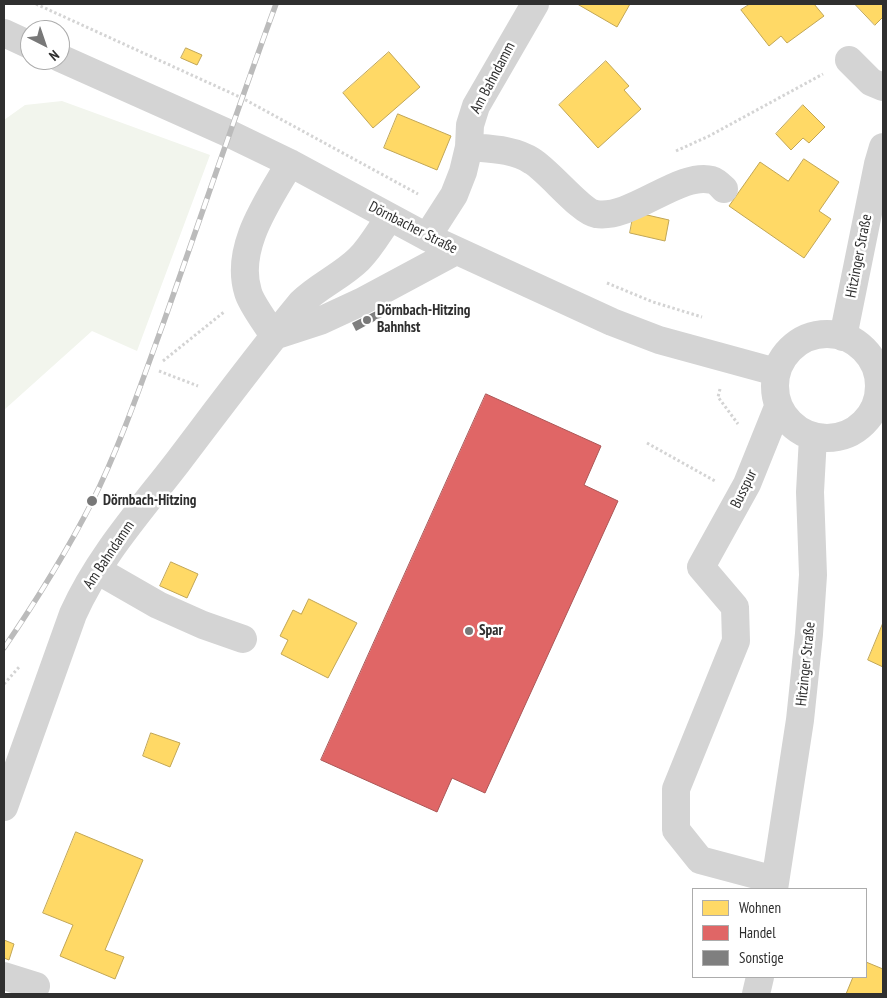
<!DOCTYPE html>
<meta charset="utf-8">
<style>
body{margin:0}
#map{position:relative;width:887px;height:998px;overflow:hidden;background:#fff;font-family:"PT Sans Narrow",sans-serif}
canvas{display:block}
.frame{position:absolute;inset:0;border:5px solid #2f2f2f;pointer-events:none}
.legend{position:absolute;left:692px;top:888px;width:175px;height:90px;box-sizing:border-box;background:#fff;border:1px solid #acacac;margin:0;padding:6px 9px;list-style:none;font-size:15px;color:#2f2f2f}
.legend li{display:flex;align-items:center;gap:10px;height:25px}
.legend b{width:25px;border:1px solid #acacac}
.north{position:absolute;left:20px;top:20px;width:50px;height:50px;box-sizing:border-box;background:#fff;border:1px solid #acacac;border-radius:50%;rotate:139deg;font-size:14px;font-weight:700;line-height:20px;text-align:center;color:#2f2f2f}
.north::after{content:'';display:block;margin:auto;width:18px;height:22px;background:#787878;clip-path:polygon(50% 0,100% 100%,50% 72%,0 100%)}
</style>
<div id="map">
<canvas width="887" height="998"></canvas>
<div class="frame"></div>
<ul class="legend">
<li><b style="height:14px;background:#ffd966"></b>Wohnen</li>
<li><b style="height:14px;background:#e06666"></b>Handel</li>
<li><b style="height:14px;background:#7f7f7f"></b>Sonstige</li>
</ul>
<div class="north">N</div>
</div>
<script>
const ctx = document.querySelector('canvas').getContext('2d');
ctx.lineJoin = 'round';
function fill(path, color) {
  ctx.fillStyle = color;
  ctx.fill(path, 'evenodd');
}
function strokePath(path, color, width, dash) {
  ctx.strokeStyle = color;
  ctx.lineWidth = width;
  ctx.lineCap = dash ? 'butt' : 'round';
  ctx.setLineDash(dash || []);
  ctx.stroke(path);
}
function label(font, color, halo, rows, align = 'center') {
  ctx.font = font + ' "PT Sans Narrow",sans-serif';
  ctx.lineWidth = 5;
  ctx.setLineDash([]);
  ctx.textBaseline = 'middle';
  ctx.strokeStyle = halo;
  ctx.fillStyle = color;
  for (const [text, x, y, turn = 0] of rows) {
    ctx.save();
    ctx.translate(x, y);
    ctx.rotate((+turn || 0) * Math.PI / 180);
    ctx.textAlign = isNaN(turn) ? turn : align;
    if (halo) ctx.strokeText(text, 0, 0);
    ctx.fillText(text, 0, 0);
    ctx.restore();
  }
}
const green = new Path2D(`
 M62,101L210,155L137,351L92,331L4,410V120L25,105Z`);
const homes = new Path2D(`
 M580,4H630L617,27L579,5Z
 M750,4H814L824,16L787,43L781,36L769,46L741,10Z
 M855,4H883V17L875,25Z
 M186,48L202,55L197,65L181,58Z
 M389,52L420,87L373,128L343,93Z
 M606,61L629,86L624,90L641,109L598,148L559,105Z
 M803,105L825,127L809,143L803,138L791,150L776,134Z
 M398,114L451,136L437,170L384,148Z
 M804,159L839,182L819,211L831,219L804,258L729,206L760,162L788,181Z
 M634,212L669,220L665,241L630,233Z
 M171,562L198,574L187,598L160,586Z
 M309,599L357,623L328,678L281,654L288,640L280,636L293,610L301,614Z
 M883,623V667L868,660Z
 M151,733L180,743L170,767L143,756Z
 M76,832L143,860L105,950L124,957L115,979L60,956L73,925L43,913Z
 M4,940L14,944L9,960L4,958Z
 M866,962L883,969V994H846L853,977H866Z`);
const shops = new Path2D(`
 M486,394L601,446L584,485L618,501L485,793L452,778L437,812L321,760Z`);
const building = new Path2D(`
 M378,310L382,317L356,331L352,323Z`);
const path = new Path2D(`
 M36,4L242,98L418,194
 M676,151L709,136L823,74
 M607,283L653,302L702,317
 M163,361L224,312
 M159,371L198,386
 M720,389L718,397L738,424
 M647,443L715,481
 M4,684L20,666`);
const minor = new Path2D(`
 M4,33L30,45
 M60,58L230,134L290,163L427,237L612,322L659,340L776,372
 M849,60L871,82L883,87
 M469,147C490,149 514,149 532,161C549,171 581,212 596,214C631,220 680,171 712,180C716,181 721,186 724,189
 M427,237L454,195L463,172L469,147L470,125L476,106L535,4
 M775 386a52 52 0 1 1 104 0a52 52 0 1 1-104 0Z
 M274,336L320,321L361,302L456,251
 M274,336C267,324 251,304 248,292C234,247 269,200 290,163
 M843,337L878,164L883,147
 M97,570L158,605L203,625L243,639
 M4,807L73,614C98,558 140,511 177,463C218,409 258,355 301,303C318,286 342,276 359,259C371,247 379,232 389,218
 M775,880L700,860L676,830V789L736,641L735,607L701,567L747,484L778,407
 M774,889L800,720L809,634L813,575L810,492L813,437
 M4,976L36,986
 M756,994L760,977`);
const rail = new Path2D(`
 M4,648C36,601 66,553 92,502C120,446 141,384 163,324C201,217 237,110 276,4`);
const markers = [
 [367,320,5,"#787878"],
 [92,501,6,"#787878"],
 [469,631,5,"#787878"]
];
const streetNames = [
 ["Am Bahndamm",493,78,-62],
 ["Dörnbacher Straße",413,228,27],
 ["Hitzinger Straße",859,256,-79],
 ["Busspur",744,489,-64],
 ["Am Bahndamm",109,555,-56],
 ["Hitzinger Straße",806,664,-84]
];
const poiNames = [
 ["Dörnbach-Hitzing",377,311],
 ["Bahnhst",377,328],
 ["Dörnbach-Hitzing",103,501],
 ["Spar",479,631]
];
fill(green, '#f2f5ed');
fill(homes, '#ffd966');
strokePath(homes, '#c1a656', 1);
fill(shops, '#e06666');
strokePath(shops, '#ab5656', 1);
fill(building, '#7f7f7f');
strokePath(path, '#d4d4d4', 3, [2.5, 2.5]);
strokePath(minor, '#d4d4d4', 28);
strokePath(rail, '#bbb', 5.5);
strokePath(rail, '#fff', 4, [11]);
for (const [x, y, r, color] of markers) {
  const dot = new Path2D();
  dot.arc(x, y, r, 0, 2 * Math.PI);
  ctx.fillStyle = color;
  ctx.fill(dot);
  strokePath(dot, '#fff', 2);
}
label('15px', '#2f2f2f', '#fff', streetNames);
label('bold 15px', '#2f2f2f', '#fff', poiNames, 'left');
</script>
